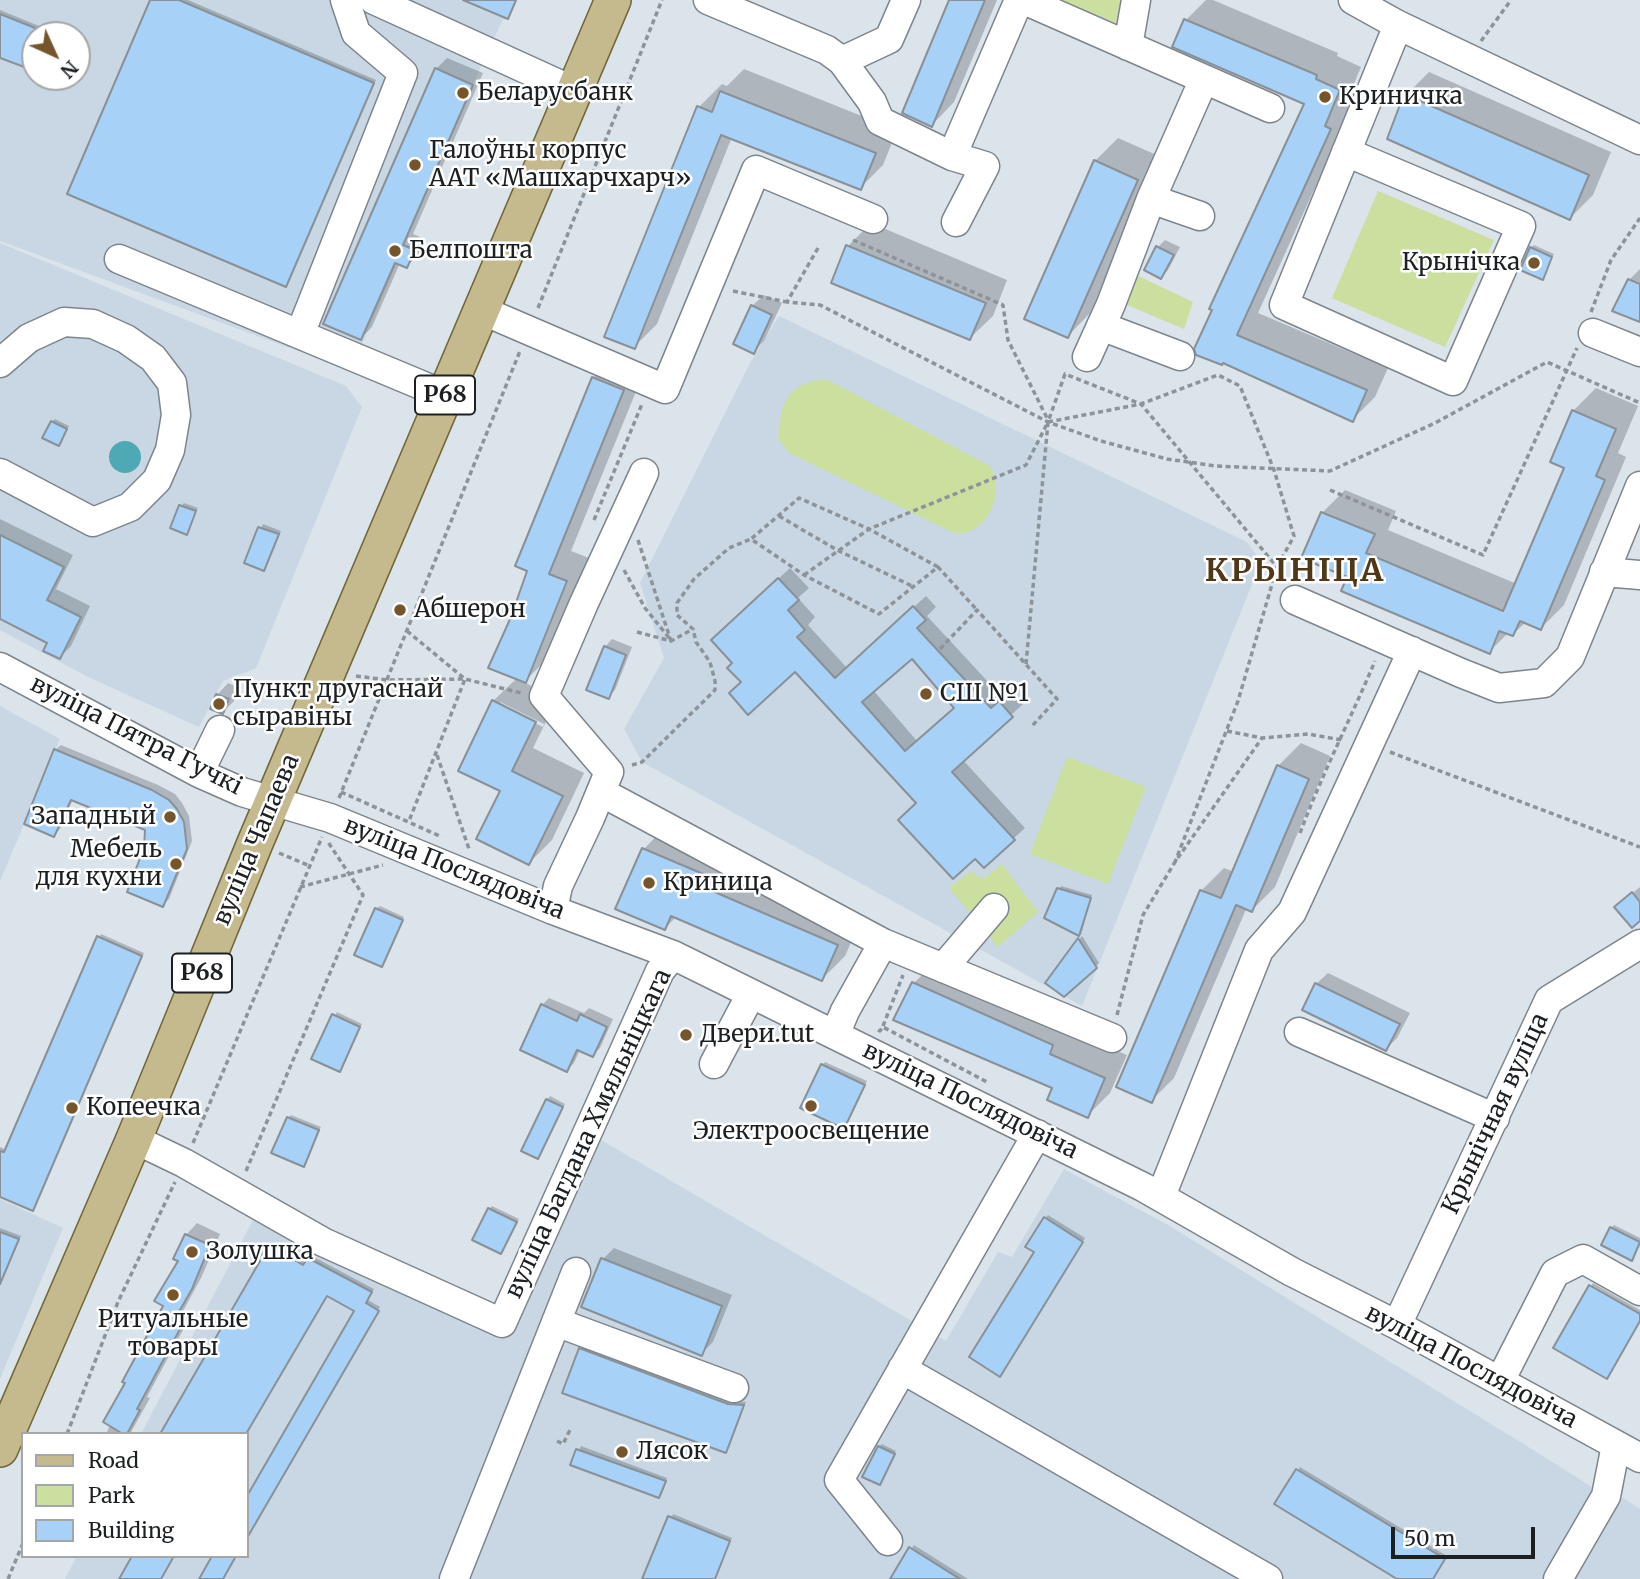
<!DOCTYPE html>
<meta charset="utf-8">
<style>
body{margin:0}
#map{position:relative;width:1640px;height:1579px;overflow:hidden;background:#dbe3eb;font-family:Merriweather,serif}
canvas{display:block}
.legend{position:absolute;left:21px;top:1432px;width:228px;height:126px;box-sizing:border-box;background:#fff;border:2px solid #a5a6a7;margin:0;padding:9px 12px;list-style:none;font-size:21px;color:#1d2022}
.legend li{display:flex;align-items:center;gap:14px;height:35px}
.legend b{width:35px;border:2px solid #a5a6a7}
.north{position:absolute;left:21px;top:21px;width:70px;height:70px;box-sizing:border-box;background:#fff;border:2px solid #a5a6a7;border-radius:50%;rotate:135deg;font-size:19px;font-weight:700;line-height:28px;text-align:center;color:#1d2022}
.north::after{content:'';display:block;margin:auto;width:24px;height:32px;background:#75552b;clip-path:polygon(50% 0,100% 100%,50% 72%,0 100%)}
.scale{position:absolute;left:1391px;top:1527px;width:144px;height:32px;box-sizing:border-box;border:4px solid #1d2022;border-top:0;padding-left:9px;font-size:21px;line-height:24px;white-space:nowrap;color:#1d2022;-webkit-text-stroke:5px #fff;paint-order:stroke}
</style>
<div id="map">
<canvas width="1640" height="1579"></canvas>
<ul class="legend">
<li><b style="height:9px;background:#c5b98e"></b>Road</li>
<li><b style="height:19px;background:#cbdf9f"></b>Park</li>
<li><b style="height:19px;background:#a7d1f7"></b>Building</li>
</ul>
<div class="north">N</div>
<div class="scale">50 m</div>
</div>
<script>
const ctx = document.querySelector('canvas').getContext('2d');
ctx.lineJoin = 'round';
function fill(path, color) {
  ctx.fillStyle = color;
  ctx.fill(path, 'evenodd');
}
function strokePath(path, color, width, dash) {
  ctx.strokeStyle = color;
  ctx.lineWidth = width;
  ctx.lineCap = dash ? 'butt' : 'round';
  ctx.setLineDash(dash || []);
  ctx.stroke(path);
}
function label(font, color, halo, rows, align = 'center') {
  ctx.font = font + ' Merriweather,serif';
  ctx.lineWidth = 5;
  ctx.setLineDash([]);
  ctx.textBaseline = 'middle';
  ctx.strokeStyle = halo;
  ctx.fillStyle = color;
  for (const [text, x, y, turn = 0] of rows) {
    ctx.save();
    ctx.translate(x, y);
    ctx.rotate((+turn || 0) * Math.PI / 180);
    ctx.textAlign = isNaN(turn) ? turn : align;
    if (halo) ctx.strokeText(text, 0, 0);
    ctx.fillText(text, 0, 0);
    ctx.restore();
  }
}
const built = new Path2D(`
 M0,0H515L507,20L503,19L473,84L363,342V375L0,241ZM35,35H77V77H35Z
 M0,243L346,386L362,407L256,668L223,681L199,727L88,677L0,630Z
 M779,316L1247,542L1261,562L1082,1006L642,762L624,729L664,658L640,583L750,363Z
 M0,706L60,739L0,881Z
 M601,1140L946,1341L998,1252L1012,1257L1064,1169L1168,1225L1543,1456L1606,1496L1611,1504L1623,1498L1640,1509V1579H65L77,1556H247V1434H141L253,1220L499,1329Z
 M0,1199L63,1228L0,1379Z`);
const green = new Path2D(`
 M1060,0H1125L1116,23Z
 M1378,191L1494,240L1445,347L1332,298Z
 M1132,273L1193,302L1184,329L1120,302Z
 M826,379L990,466C1007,491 986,538 954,533L789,453L778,438C780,404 788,382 826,379Z
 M1067,757L1146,787L1108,884L1030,854Z
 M1002,864L1038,912L998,947L949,888L971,871L982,879Z`);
const water = new Path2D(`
 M109 457a16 16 0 1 1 32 0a16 16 0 1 1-32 0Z`);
const shadow = new Path2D(`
 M152,0H188L376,80L286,285Z
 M951,0H997L954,102L932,125Z
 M1206,0H1213L1338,53L1337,56L1361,67L1346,103L1352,106L1258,313L1388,368L1375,397L1353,419L1223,362L1306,103L1186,20Z
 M0,10L44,28L41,35H35V51L27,66L0,56Z
 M447,58L483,73L413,234L425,239L418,255L407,266L400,263L372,327L361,338L436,69Z
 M744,69L897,130L883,165L860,188L732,137L657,324L634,347L699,107L722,84L727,86Z
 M1429,72L1611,152L1593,195L1570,218L1389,138L1406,95Z
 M1118,138L1159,156L1090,313L1068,336L1095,161Z
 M871,223L1007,280L993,316L970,338L848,246Z
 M1165,240L1180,247L1168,270L1161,277L1158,247Z
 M1534,245L1554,254L1542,277L1531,248Z
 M1640,269V320L1629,280Z
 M764,295L782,303L764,341L753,352L752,306Z
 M616,355L646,367L571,551L589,558L548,658L524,682L557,699L533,748L584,773L552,840L529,863L502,790L493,701L517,678L513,618L593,378ZM500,702L544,724L543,727L500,706Z
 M1596,388L1638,406L1618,453L1626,457L1564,605L1541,628L1526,622L1513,634L1508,633L1489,652L1349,576L1322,513L1345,490L1396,511L1388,530L1517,584L1566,467L1573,411Z
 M55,419L69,426L59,444L52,422Z
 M184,503L198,508L186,533L181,506Z
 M0,519L73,555L56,589L90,606L71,646L60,657L50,642L0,617Z
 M263,524L281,531L264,569L246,562Z
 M790,568L809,588L798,598L815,617L808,625L847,668L926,596L936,607L927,616L1003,698L1011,691L1023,704L963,760L1025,828L1013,839L975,857L918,803L795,670L743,682L724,629ZM912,657L956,707L917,741L873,690Z
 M612,639L632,647L615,690L608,697L605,647Z
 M228,683L239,688L234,701L223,712L217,695Z
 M1301,743L1330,756L1275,887L1252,910L1247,907L1174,1078L1152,1100L1201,891L1224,868L1234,872L1278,766Z
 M61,745L158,785L175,794L182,803L189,816L192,841L169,899L163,905L146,849L147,829L73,799L60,829L54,835L55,750Z
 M666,826L860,922L845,956L822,979L677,916L665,928L618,908L644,849Z
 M1061,886L1092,895L1081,935L1046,917Z
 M1640,887V919L1624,900Z
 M380,906L404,917L381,965L376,909Z
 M101,934L144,953L33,1209L0,1195V1147L7,1150Z
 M1082,936L1099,963L1064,995L1048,983Z
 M937,960L1071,1031L1127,1055L1110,1093L1087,1116L1055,1087L895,1019L914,983Z
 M1328,973L1410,1013L1397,1038L1386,1049L1316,984Z
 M549,998L584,1013L589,1008L613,1019L600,1048L593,1055L580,1050L574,1063L567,1070L542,1005Z
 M337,1012L362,1024L342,1067L314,1058Z
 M825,1062L867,1081L844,1127L822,1065Z
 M550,1096L565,1104L538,1157L547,1100Z
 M291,1115L321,1127L304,1165L288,1118Z
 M492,1206L519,1219L501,1252L489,1209Z
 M1048,1215L1085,1238L1003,1371L1045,1218Z
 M197,1223L220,1234L202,1276L182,1313L190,1317L147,1397L150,1398L130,1434H106L165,1305L186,1235Z
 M1614,1225L1640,1238V1246L1632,1259L1611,1228Z
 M0,1228L21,1236L0,1286Z
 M271,1242L307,1263L312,1256L374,1289L368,1300L380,1307L247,1537V1499L356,1311L263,1260Z
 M614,1248L732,1295L713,1342L702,1353L603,1259Z
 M1593,1283L1640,1310V1321L1555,1347Z
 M583,1346L732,1401L746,1402L729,1448L726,1451L580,1349Z
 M882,1444L896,1451L879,1483V1447Z
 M581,1446L667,1478L662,1493L659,1496L572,1464Z
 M1300,1467L1447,1556L1432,1579H1401L1277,1504Z
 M673,1514L732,1538L715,1579H644Z
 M914,1545L968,1579H892Z`);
const building = new Path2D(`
 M150,0H179L374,83L286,287L67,194Z
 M463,0H516L508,19Z
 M949,0H985L932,127L902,113Z
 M0,14L35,28V49L27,68L0,58Z
 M1184,19L1317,75L1316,79L1340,90L1325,126L1331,129L1237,335L1367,390L1353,422L1223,363L1222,365L1196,355L1194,349L1212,310L1209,309L1304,104L1172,47Z
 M435,68L473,85L403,245L415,250L407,268L395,263L361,340L323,324Z
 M720,91L876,153L861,190L721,135L635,349L604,337L697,106L712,112Z
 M1404,94L1589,175L1570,220L1387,139Z
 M1094,160L1138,180L1068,338L1024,319Z
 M846,245L986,303L970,340L831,283Z
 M1156,246L1174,255L1161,279L1144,270Z
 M1530,247L1552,257L1543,280L1520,270Z
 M1628,279L1640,284V322L1612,311Z
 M751,305L772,315L754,354L733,344Z
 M592,377L624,390L549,574L567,581L526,683L488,668L511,617L527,571L515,566Z
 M1572,410L1616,429L1596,476L1605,480L1541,630L1520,621L1513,636L1499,631L1490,654L1341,591L1347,577L1301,558L1321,512L1375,534L1366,553L1503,611L1564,468L1550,462Z
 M51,421L67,429L59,446L42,438Z
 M179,505L196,511L187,535L170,528Z
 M258,527L279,534L264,571L244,563Z
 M0,535L64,567L47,600L81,617L60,659L43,651L47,643L0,619Z
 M778,578L799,600L788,610L805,630L797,637L835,678L913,606L926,620L917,628L991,708L999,701L1013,717L952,772L1015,840L984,868L975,859L953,879L898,820L916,803L795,672L748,715L729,693L741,682L727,668L732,663L711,640ZM912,659L954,708L905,751L862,702Z
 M604,646L626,655L609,699L586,690Z
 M216,694L229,699L223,714L210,709Z
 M492,700L536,722L512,771L563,796L529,865L476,839L500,791L458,771Z
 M54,749L152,790L169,800L177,809L184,822L187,849L163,907L127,892L144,848L145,830L71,800L54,837L24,824Z
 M1277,765L1309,779L1252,912L1236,905L1152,1103L1116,1087L1200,890L1221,898Z
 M642,848L715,879L710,890L838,945L822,981L671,916L665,930L615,909Z
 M1057,888L1091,898L1079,936L1044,918Z
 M1632,892L1640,902V921L1632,928L1614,907Z
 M375,908L403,920L382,967L354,955Z
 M97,936L142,956L33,1211L0,1197V1151L4,1152Z
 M1078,938L1097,968L1064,997L1045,983Z
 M912,982L1053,1045L1050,1054L1105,1078L1088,1118L1047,1100L1052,1088L893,1020Z
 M1315,983L1400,1024L1386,1051L1302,1010Z
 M541,1004L577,1021L580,1014L607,1027L593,1057L577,1050L567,1072L520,1050Z
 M332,1014L360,1027L340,1072L311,1059Z
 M821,1064L865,1085L844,1129L800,1108Z
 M546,1099L563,1107L538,1159L521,1151Z
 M287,1117L319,1130L304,1167L271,1153Z
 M488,1208L517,1222L501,1254L472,1240Z
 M1044,1217L1083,1242L1000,1377L969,1357L1034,1252L1025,1247Z
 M1610,1227L1640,1242L1632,1261L1601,1245Z
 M0,1232L19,1239L0,1284Z
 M185,1234L210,1245L192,1289L172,1324L180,1329L137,1409L140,1410L127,1434H123L103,1422L125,1383L122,1382L163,1306L154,1301L178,1261L173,1259Z
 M267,1244L303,1265L308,1258L372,1292L366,1303L379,1311L247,1538V1496L354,1311L327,1296L246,1434H160L260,1261L258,1260Z
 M601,1258L722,1306L702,1356L581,1307Z
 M1589,1285L1640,1314V1321L1607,1379L1553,1348Z
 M579,1348L728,1404L744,1405L726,1453L562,1393Z
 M878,1446L895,1454L880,1485L862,1477Z
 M576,1449L666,1481L659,1498L570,1465Z
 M1296,1469L1445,1559L1433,1579H1397L1274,1504Z
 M668,1516L730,1541L715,1579H642Z
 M909,1547L960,1579H890Z
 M132,1556H174L161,1579H119Z
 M212,1556H236L223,1579H199Z`);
const path = new Path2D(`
 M1481,41L1511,0
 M853,240L1003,305L1008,340L1048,420
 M818,248L787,302L820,305L1048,422L1101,441L1167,459L1216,466L1330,471L1435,423L1547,362L1640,403
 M733,291L787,302
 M538,308L662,0
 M1591,312L1611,260L1640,218
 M1330,490L1483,555L1577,348
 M779,516L837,550L914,587
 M594,520L642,404
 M638,540L671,641
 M938,567L869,529L799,498L751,539L804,575L879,614L938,567L977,610
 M624,570L645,608L670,639
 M804,575L869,529L1026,465L1048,422L1141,404L1218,375L1240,386L1274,470L1294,536L1277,567L1238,701L1175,862
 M407,631L465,679L409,821
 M637,632L671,641L693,629
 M940,649L977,610L1057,699L1032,726
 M1026,664L1048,422L1065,374L1141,404L1277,567
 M356,676L387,680L465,679L521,693
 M1227,731L1262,738L1308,734L1342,740
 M1390,752L1640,847
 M437,755L469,849
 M632,765L642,762L715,690V681L710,662L696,642L693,629L677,615V603L694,579L729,548L751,539
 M341,792L442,837
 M339,798L520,351
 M1300,833C1322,774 1351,718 1375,661
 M279,853L310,866
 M300,887L383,865
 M1117,1015L1143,915L1175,862L1262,738
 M883,1026L903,975
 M878,1030L880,1031L883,1027L987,1082
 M193,1143L322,837
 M246,1171L363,895L328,842
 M67,1434L118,1302L175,1182
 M557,1441L563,1444L571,1428
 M8,1579L23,1543`);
const minor = new Path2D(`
 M374,0L574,91
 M708,0L827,50L842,61L889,39L906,0
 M1024,0L1270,108
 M1353,0L1398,25L1640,140
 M1128,46L1136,0
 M842,61L872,102L880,121L952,156L1019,0
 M1346,152L1521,226L1453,381L1284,305L1398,25
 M952,156L985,166L956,222
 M1200,216L1151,199L1204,79
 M119,259L445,395
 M481,310L665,389L756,170L873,219
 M1101,326L1180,356
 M1593,333L1640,352
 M300,334L403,73L356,33L345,0
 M1087,357L1111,304L1151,199
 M0,363L29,338L64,322L93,324L126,339L153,358L172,383L176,415L170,450L157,480L130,507L93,522L0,473
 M1604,572L1640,575
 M1295,600L1461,673L1499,688L1544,683L1570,657L1640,486
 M0,667L199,773L242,792L330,818L553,910L673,955L1143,1187L1292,1272L1397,1325L1640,1458
 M199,773L220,730
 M601,792L883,943
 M553,910L558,886L590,818L609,772L544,696L584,603L644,473
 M943,968L994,908
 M1299,1032L1495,1118
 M835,1035L845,1011L883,943L1112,1038
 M714,1064L751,994
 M134,1139L184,1163L323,1242L502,1323L660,971L673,955
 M1161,1196L1259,950L1292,912L1412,651
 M556,1322L734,1388
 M1397,1325L1549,1000L1640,944
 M902,1369L1268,1579
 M1500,1381L1555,1273L1583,1259L1640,1291
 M888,1541L839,1480L1037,1134
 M454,1579L576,1272
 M1558,1579L1606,1496L1616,1445`);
const major = new Path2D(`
 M0,1449L134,1139L255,843L613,0`);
const markers = [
 [463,93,7,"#75552b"],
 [1325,97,7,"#75552b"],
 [415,165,7,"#75552b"],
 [395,251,7,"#75552b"],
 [1534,263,7,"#75552b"],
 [400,610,7,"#75552b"],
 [926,694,7,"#75552b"],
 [219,704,7,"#75552b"],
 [170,817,7,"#75552b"],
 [176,864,7,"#75552b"],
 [649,883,7,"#75552b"],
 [686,1035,7,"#75552b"],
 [811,1106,7,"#75552b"],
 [72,1108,7,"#75552b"],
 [192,1252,7,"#75552b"],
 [173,1295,7,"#75552b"],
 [622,1452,7,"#75552b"]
];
const shields = [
 [445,395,60],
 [202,973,60]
];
const shieldNames = [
 ["Р68",445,395],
 ["Р68",202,973]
];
const poiNames = [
 ["Беларусбанк",477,93],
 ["Криничка",1339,97],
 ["Галоўны корпус",429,151],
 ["ААТ «Машхарчхарч»",429,179],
 ["Белпошта",409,251],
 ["Крынічка",1520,263,"right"],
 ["Абшерон",414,610],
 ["Пункт другаснай",233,690],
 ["сыравіны",233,718],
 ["СШ №1",940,694],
 ["Западный",156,817,"right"],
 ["Мебель",162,850,"right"],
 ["для кухни",162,878,"right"],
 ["Криница",663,883],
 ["Двери.tut",700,1035],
 ["Копеечка",86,1108],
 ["Электроосвещение",811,1132,"center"],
 ["Золушка",206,1252],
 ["Ритуальные",173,1320,"center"],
 ["товары",173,1348,"center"],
 ["Лясок",636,1452]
];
const streetNames = [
 ["вуліца Пятра Гучкі",136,736,27],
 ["вуліца Чапаева",257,840,-67],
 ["вуліца Послядовіча",454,869,22],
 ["вуліца Послядовіча",970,1101,26],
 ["Крынічная вуліца",1496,1114,-65],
 ["вуліца Багдана Хмяльніцкага",589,1134,-65],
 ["вуліца Послядовіча",1471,1367,28]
];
const districtNames = [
 ["КРЫНІЦА",1295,572]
];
fill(built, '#c9d7e4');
fill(green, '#cbdf9f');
fill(water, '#4ea9b4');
fill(shadow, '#0003');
fill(building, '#a7d1f7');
strokePath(building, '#899097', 2);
strokePath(minor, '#7d858c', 31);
strokePath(major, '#726637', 38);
strokePath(path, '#8d9399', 3.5, [5, 3.5]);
strokePath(minor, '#fff', 28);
strokePath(major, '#c5b98e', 35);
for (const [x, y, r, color] of markers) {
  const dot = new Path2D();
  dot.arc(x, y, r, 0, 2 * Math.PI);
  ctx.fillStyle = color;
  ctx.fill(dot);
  strokePath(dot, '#fff', 2.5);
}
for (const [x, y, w] of shields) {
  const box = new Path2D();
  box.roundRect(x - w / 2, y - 19.5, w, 39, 5);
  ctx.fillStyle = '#fff';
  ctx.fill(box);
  strokePath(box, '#1d2022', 2);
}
label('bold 23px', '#1d2022', null, shieldNames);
label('24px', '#1d2022', '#fff', poiNames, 'left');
label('24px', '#1d2022', '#fff', streetNames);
ctx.letterSpacing = '2px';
label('bold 32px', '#503816', '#fff', districtNames);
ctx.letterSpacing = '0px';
</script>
